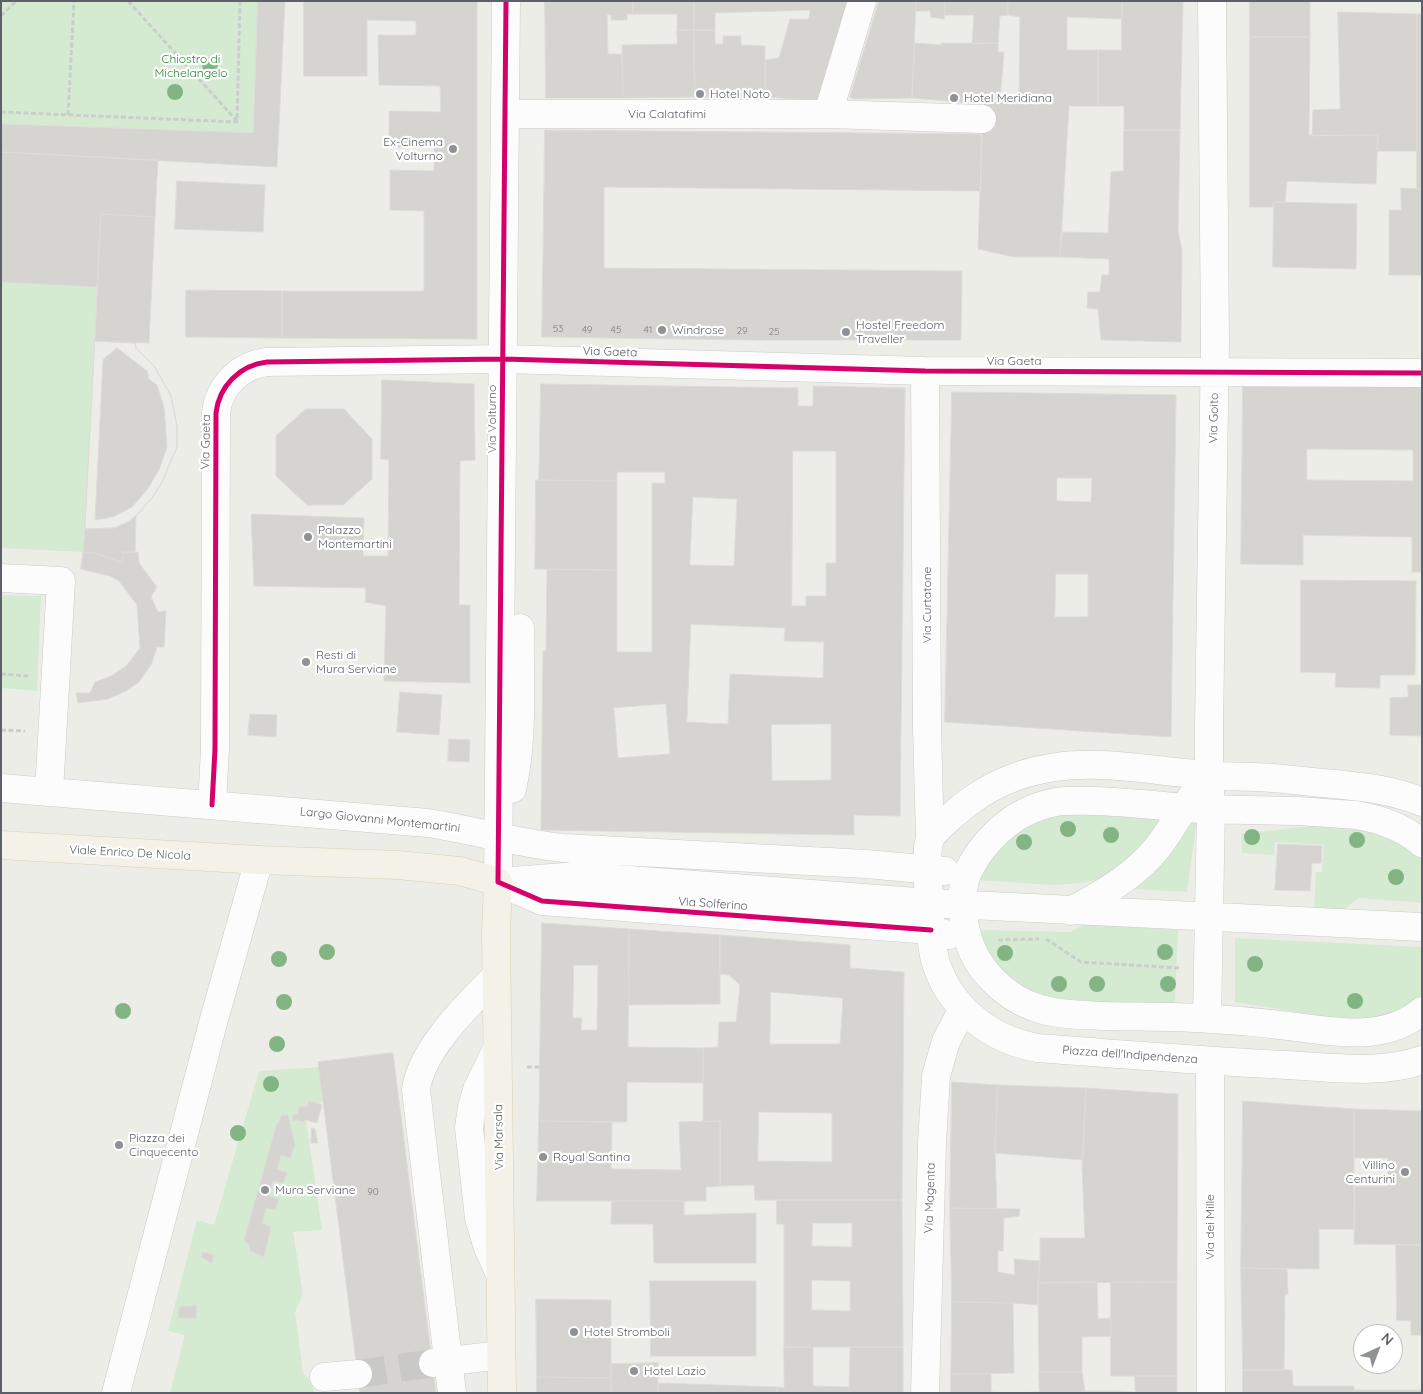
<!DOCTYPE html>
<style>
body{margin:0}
#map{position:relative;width:1423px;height:1394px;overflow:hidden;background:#edede8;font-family:Quicksand,sans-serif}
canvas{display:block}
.frame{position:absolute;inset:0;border:2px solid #5c6167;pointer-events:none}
.north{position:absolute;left:1353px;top:1324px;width:50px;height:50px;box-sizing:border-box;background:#fff;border:1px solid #bec0c2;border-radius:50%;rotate:43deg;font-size:14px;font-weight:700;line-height:20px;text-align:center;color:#5c6167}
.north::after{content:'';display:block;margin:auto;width:18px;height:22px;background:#8f9294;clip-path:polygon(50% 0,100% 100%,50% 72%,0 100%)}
</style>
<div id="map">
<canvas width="1423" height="1394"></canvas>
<div class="frame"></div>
<div class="north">N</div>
</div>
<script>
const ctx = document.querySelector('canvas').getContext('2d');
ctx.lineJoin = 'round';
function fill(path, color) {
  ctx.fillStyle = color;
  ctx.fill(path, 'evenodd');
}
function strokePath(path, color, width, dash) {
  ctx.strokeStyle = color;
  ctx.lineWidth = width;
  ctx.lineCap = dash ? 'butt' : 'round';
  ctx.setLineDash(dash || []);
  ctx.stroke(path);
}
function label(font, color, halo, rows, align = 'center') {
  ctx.font = font + ' Quicksand,sans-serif';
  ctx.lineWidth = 4.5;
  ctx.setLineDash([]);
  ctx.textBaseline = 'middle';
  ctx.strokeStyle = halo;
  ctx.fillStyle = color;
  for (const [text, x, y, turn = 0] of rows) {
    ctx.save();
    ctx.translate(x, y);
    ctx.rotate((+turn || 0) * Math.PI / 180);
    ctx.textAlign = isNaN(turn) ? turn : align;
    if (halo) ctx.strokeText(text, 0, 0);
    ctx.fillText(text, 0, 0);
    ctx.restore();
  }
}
const green = new Path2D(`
 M1,1H258L253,133L1,124Z
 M1,282L97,287L83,552L1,548Z
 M1,595L41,596L37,691L1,688Z
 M1052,813L1162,816L1142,850L1102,879L1079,883L1055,885L976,880L983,868L1013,832Z
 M1186,820H1197L1187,892L1132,889Z
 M1327,824L1382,832L1419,856L1422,859V903L1359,898L1343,910L1314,908L1316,872H1322L1324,845L1275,842L1274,855L1242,853L1241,834Z
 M1085,924L1178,930L1175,1003H1094L1051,999L1024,991L989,964L979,930L1070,932Z
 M1235,938L1422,947V995L1399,1013L1351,1021L1235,1002Z
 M319,1067L324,1099L306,1120L322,1230L293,1232L303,1294L295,1312L303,1373L312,1382L314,1393H170L185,1335L168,1331L197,1220L214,1225L259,1071Z`);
const building = new Path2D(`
 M258,1H285L277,167L1,152V124L253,133Z
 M304,1H477V339L282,338V291H424V211L390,210V170L434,171V147H389V111L441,112L440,86L379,85L378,35H416V21L367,20V76H304Z
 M545,1H633V14H627V20H611V15H607L608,54H622L623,98H546Z
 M633,1H694V30H677V14H633Z
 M694,1H848L817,100L765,97V60L779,58L790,19H809L810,10L715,13V30H694Z
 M879,1H916L912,98L854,99L850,97Z
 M916,1H945L944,19L931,17L930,11H916Z
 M945,1H1008V15L1000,16L998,43L972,44L974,15H945Z
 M1008,1H1122V19L1067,17V50H1098V106H1069L1060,257H1014L978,249L983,104L1019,96L1020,17L1008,15Z
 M1122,1H1183L1180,130H1124V106H1098V50H1121Z
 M1250,1H1310V37H1250Z
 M1338,12L1417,14V151H1377L1378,135L1312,136L1313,110L1340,109Z
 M1417,14H1422V189H1417Z
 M677,30H694L695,97L623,98L622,45L677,44Z
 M694,30H715V44H723V36H741V45L765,46V97H695Z
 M1250,37H1310L1309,135H1378L1376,184L1287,181L1285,202H1274V207H1250Z
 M915,43L942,45V43H998V52H1004L1000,100L983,104L912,98Z
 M545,130L981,134V191L604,187V268L962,271L961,340H751L542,337Z
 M1124,130H1180L1178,231L1182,250L1181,342L1101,340L1098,309L1087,308L1088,292H1100L1102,275H1109V259L1060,257L1061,232L1108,233L1111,172L1123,171Z
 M1,152L158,160L155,217L101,214L97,287L1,282Z
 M177,181L265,185L263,232L175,229Z
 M1401,188L1422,189V275H1389V210H1401Z
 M1274,202L1357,204L1356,269L1273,267Z
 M101,214L155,217L149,343L95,341Z
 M186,290L282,291V338L186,337Z
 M95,341L135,343L136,348L154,366L171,396L177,426V447L162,482L152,498L136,516L128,522L114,528L85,529ZM117,348L147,371L149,379L157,385L164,407L167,447L159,470L147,490L132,507L113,517L95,520L103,360Z
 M95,341L135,343L136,348L154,366L171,396L177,426V447L162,482L152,498L136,516L128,522L114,528L85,529Z
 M382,380L474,384L475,460L460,461L459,605H470V683L384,681L386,606L365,602L366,588L254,586L251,514L364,518L363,556H388L389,460L381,459Z
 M541,384L798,388V406H813V386L905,388L900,816L854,815V835L541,830L543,651H546L547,569L617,570V652H652V483H665V472H617V481L539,480ZM793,451H836V563H826V596H806V606H792ZM693,497L737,499L734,566L690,565ZM691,624L785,628L784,641L824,642L823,678L730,674L728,724L687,722ZM666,704L670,754L618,758L614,708ZM831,724V780L772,781L771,725Z
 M1243,385L1422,387V572H1412V537L1303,535V565L1241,564ZM1307,449L1413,450V481L1307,480Z
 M952,392L1176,395L1171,737L945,722ZM1057,478H1092L1091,502L1057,501ZM1056,574H1088V617H1055Z
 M306,409H344L372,439V479L343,505H307L276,476V436Z
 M536,480L617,481V570L535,569Z
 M136,516L135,552H123L122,562L94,553L83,552L85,529L114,528L128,522Z
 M83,552L94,553L122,562L123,552H138L139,563L157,587L151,597L158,612L166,611L164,647H157L151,665L139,682L126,691L108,699L78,703L76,693H90L95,682L111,676L126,666L140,648L137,605L119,581L110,576L81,569Z
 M1301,580L1416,581L1415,675H1380V688L1335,687L1336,673L1301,672Z
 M1408,685H1422V736L1390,735V698L1408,697Z
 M400,692L442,695L439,735L397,732Z
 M250,714L277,715L276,737L248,735Z
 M449,739L470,740L469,762L448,761Z
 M1278,844L1322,846L1321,863H1312L1310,891L1275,890Z
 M542,923L629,929L628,1047L703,1048V1083L627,1082V1122L539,1121ZM574,965H598L597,1030H581L582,1018H573Z
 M629,929L720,935V1004L629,1005Z
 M720,935L850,945V968L904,972L902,1200H755L754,1185L720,1186V1121L703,1122V1048L718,1047L719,1022H736L740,985L729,975L720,974ZM771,992L843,998L840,1044H770ZM759,1112L832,1113V1162L758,1161Z
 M393,1053L436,1393H360L318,1062Z
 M952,1082L998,1085L995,1153L997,1209L950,1208Z
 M998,1085L1086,1088L1083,1160L995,1153Z
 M1086,1088L1178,1094L1177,1282L1038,1283L1040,1261V1238H1085L1082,1169Z
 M309,1101L322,1105L317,1123L306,1120L302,1122L298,1120L292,1121L293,1115L298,1114L299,1107L308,1106Z
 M1243,1101L1354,1109V1229H1319V1269L1241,1268Z
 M1354,1109L1422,1111V1245L1354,1244L1355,1186H1388V1158H1354Z
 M288,1115L295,1145L290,1158L281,1155L277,1169L287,1173L283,1183L273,1181L269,1196L279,1199L275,1210L266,1208L262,1223L271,1227L264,1257L250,1251L249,1245L244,1241L277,1123H279L281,1116Z
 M539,1121L612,1122L611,1169L681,1170L679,1122L720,1121V1186L706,1187V1201H537Z
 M312,1128L315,1129L318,1143H311Z
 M777,1200H902L903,1347H784V1224H777ZM813,1223H852V1247L812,1246ZM812,1280L850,1281V1311L812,1310Z
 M612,1201H684V1215L756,1213V1263H654L653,1224H611Z
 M950,1208L1020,1209L1019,1216L1004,1218L1003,1251H998V1272L1015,1275L1014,1259L1040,1261L1038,1283V1305L1013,1303L952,1302Z
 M1396,1245H1422V1335H1411V1321L1397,1320Z
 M203,1252L214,1255L212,1263L201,1257Z
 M1241,1268L1287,1269L1288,1294H1285L1284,1370H1243Z
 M650,1281H756V1356H651Z
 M1097,1282L1098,1319L1111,1318V1336L1082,1337V1372H1039L1038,1283Z
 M1111,1282H1177V1376H1111Z
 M536,1299L611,1300V1378L537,1377Z
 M952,1302L1013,1303L1014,1373L951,1374Z
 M197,1306L196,1318H178L179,1307Z
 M1422,1344V1393H1354V1390H1421Z
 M784,1347H813V1386L849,1387L850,1347H903V1393H777V1387L784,1388Z
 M658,1363V1393H611V1364Z
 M1243,1370H1292L1293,1386H1354V1393H1243Z
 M1039,1372H1082L1085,1391H1117L1118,1393H1007L1039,1392Z
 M951,1374H991V1392L1007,1393H951Z
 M1135,1376H1177V1393H1118L1117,1391L1135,1392Z
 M537,1377L611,1378V1393H537Z
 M658,1383L777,1387V1393H658Z`);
const minorTunnel = new Path2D(`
 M358,1374L433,1363`);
const path = new Path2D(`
 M128,1L237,121
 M1,16L16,1
 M1,112L237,122L240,1
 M68,115L74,1
 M1,674L28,676
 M1,730L25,731
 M1046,939L1081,962L1180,968
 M998,940L1039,939
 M527,1067H541`);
const minor = new Path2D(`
 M505,114H828L982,119
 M828,114L862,1
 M925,371L927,727L930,839
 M1,578L61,581L49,792
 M1,788L428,823C473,830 517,843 563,848L866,864L945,871
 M512,789C524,737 519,681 520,628
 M1422,802C1393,790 1365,787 1334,784C1308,782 1282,778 1256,777C1240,776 1224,777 1209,775C1158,772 1107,760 1056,767C1027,771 997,782 973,799C964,805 934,830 930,839C925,851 928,885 929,898C930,919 930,940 935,960C949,1008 990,1039 1037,1048C1120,1054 1203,1061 1286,1065C1331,1067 1379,1075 1422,1060
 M212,805L215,749L216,413C219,386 240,365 267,362L503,359L925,371L1422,373
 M1422,843C1402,826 1380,819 1356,815C1336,814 1316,812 1297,811C1259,810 1221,810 1184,808C1154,805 1125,802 1095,801C1082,801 1069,800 1056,802C1020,808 990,833 972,864C960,883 961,909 966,931C973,967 1004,998 1040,1009C1060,1015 1082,1015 1103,1016C1139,1017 1175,1016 1211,1019C1234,1020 1257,1022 1280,1025C1327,1030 1381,1045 1422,1011
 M498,882L578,876L929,903L1422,927
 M498,882L506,1
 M500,883L542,901L931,930L949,935
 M1071,911C1102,894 1135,876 1157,848C1171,831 1180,811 1194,794
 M1207,1018L1211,809L1209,775V726L1215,342L1212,1
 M497,1049L477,1090L472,1107L469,1128L479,1218L488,1248L500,1274
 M1210,1061L1211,1393
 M433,1363L501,1355
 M324,1377L358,1374
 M116,1393L213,1023L259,860
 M452,1393L416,1090C421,1049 469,1004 496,976
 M925,1393L932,1143L936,1076L946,1041L963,1009`);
const major = new Path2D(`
 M1,845L259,860L398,865L460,871L498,882L496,933L502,1393`);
const cycleway = new Path2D(`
 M506,1L498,882L542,901L931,930
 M212,805L215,749L216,413C219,386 240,365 267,362L503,359L925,371L1422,373`);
const trees = [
 [210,65],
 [175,92],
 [1068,829],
 [1111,835],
 [1252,837],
 [1357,840],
 [1024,842],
 [1396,877],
 [327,952],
 [1165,952],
 [1005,953],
 [279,959],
 [1255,964],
 [1059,984],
 [1097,984],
 [1168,984],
 [1355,1001],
 [284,1002],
 [123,1011],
 [277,1044],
 [271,1084],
 [238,1133]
];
const markers = [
 [700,94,5,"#8f9294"],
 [954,98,5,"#8f9294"],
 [453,149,5,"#8f9294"],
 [662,330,5,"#8f9294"],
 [846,332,5,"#8f9294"],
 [308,537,5,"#8f9294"],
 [306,662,5,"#8f9294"],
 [119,1145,5,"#8f9294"],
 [543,1157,5,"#8f9294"],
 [1405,1172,5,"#8f9294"],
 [265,1190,5,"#8f9294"],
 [574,1332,5,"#8f9294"],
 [634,1371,5,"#8f9294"]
];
const numberNames = [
 ["53",558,329],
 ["49",587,330],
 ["45",616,330],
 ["41",648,330],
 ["29",742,331],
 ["25",774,332],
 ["90",373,1192]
];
const parkNames = [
 ["Chiostro di",191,59],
 ["Michelangelo",191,73]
];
const poiNames = [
 ["Hotel Noto",710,94],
 ["Hotel Meridiana",964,98],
 ["Ex-Cinema",443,142,"right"],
 ["Volturno",443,156,"right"],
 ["Hostel Freedom",856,325],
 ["Traveller",856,339],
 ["Windrose",672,330],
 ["Palazzo",318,530],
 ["Montemartini",318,544],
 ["Resti di",316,655],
 ["Mura Serviane",316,669],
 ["Piazza dei",129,1138],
 ["Cinquecento",129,1152],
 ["Royal Santina",553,1157],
 ["Villino",1395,1165,"right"],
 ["Centurini",1395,1179,"right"],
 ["Mura Serviane",275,1190],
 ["Hotel Stromboli",584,1332],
 ["Hotel Lazio",644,1371]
];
const streetNames = [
 ["Via Calatafimi",667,114],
 ["Via Gaeta",610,352,2],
 ["Via Gaeta",1014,361],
 ["Via Goito",1214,418,-89],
 ["Via Volturno",492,419,-90],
 ["Via Gaeta",206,442,-89],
 ["Via Curtatone",927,605,-90],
 ["Largo Giovanni Montemartini",380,820,6],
 ["Viale Enrico De Nicola",130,853,3],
 ["Via Solferino",713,904,4],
 ["Piazza dell'Indipendenza",1130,1055,4],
 ["Via Marsala",499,1137,-91],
 ["Via Magenta",930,1198,-88],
 ["Via dei Mille",1210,1227,-90]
];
fill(green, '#d4ebd2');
fill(building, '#d5d4d1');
strokePath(building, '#dddbd6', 1);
strokePath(minorTunnel, '#c9cac8', 28, [28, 14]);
strokePath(minor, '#c9cac9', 29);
strokePath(major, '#d8cfb3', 29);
strokePath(path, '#c9cecb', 3, [5, 2.5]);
strokePath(minor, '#fcfcfc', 28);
strokePath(major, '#f3f1e8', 28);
strokePath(cycleway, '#d6006c', 5);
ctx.fillStyle = '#83b484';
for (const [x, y] of trees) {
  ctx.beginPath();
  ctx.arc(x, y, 8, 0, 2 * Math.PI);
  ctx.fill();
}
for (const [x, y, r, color] of markers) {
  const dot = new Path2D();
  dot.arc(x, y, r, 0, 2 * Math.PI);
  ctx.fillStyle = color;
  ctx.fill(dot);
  strokePath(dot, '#fff', 2);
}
label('10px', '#7c7f82', null, numberNames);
label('12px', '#2c8632', '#fff', parkNames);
label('12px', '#5c6167', '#fff', poiNames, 'left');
label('12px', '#5c6167', '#fff', streetNames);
</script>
